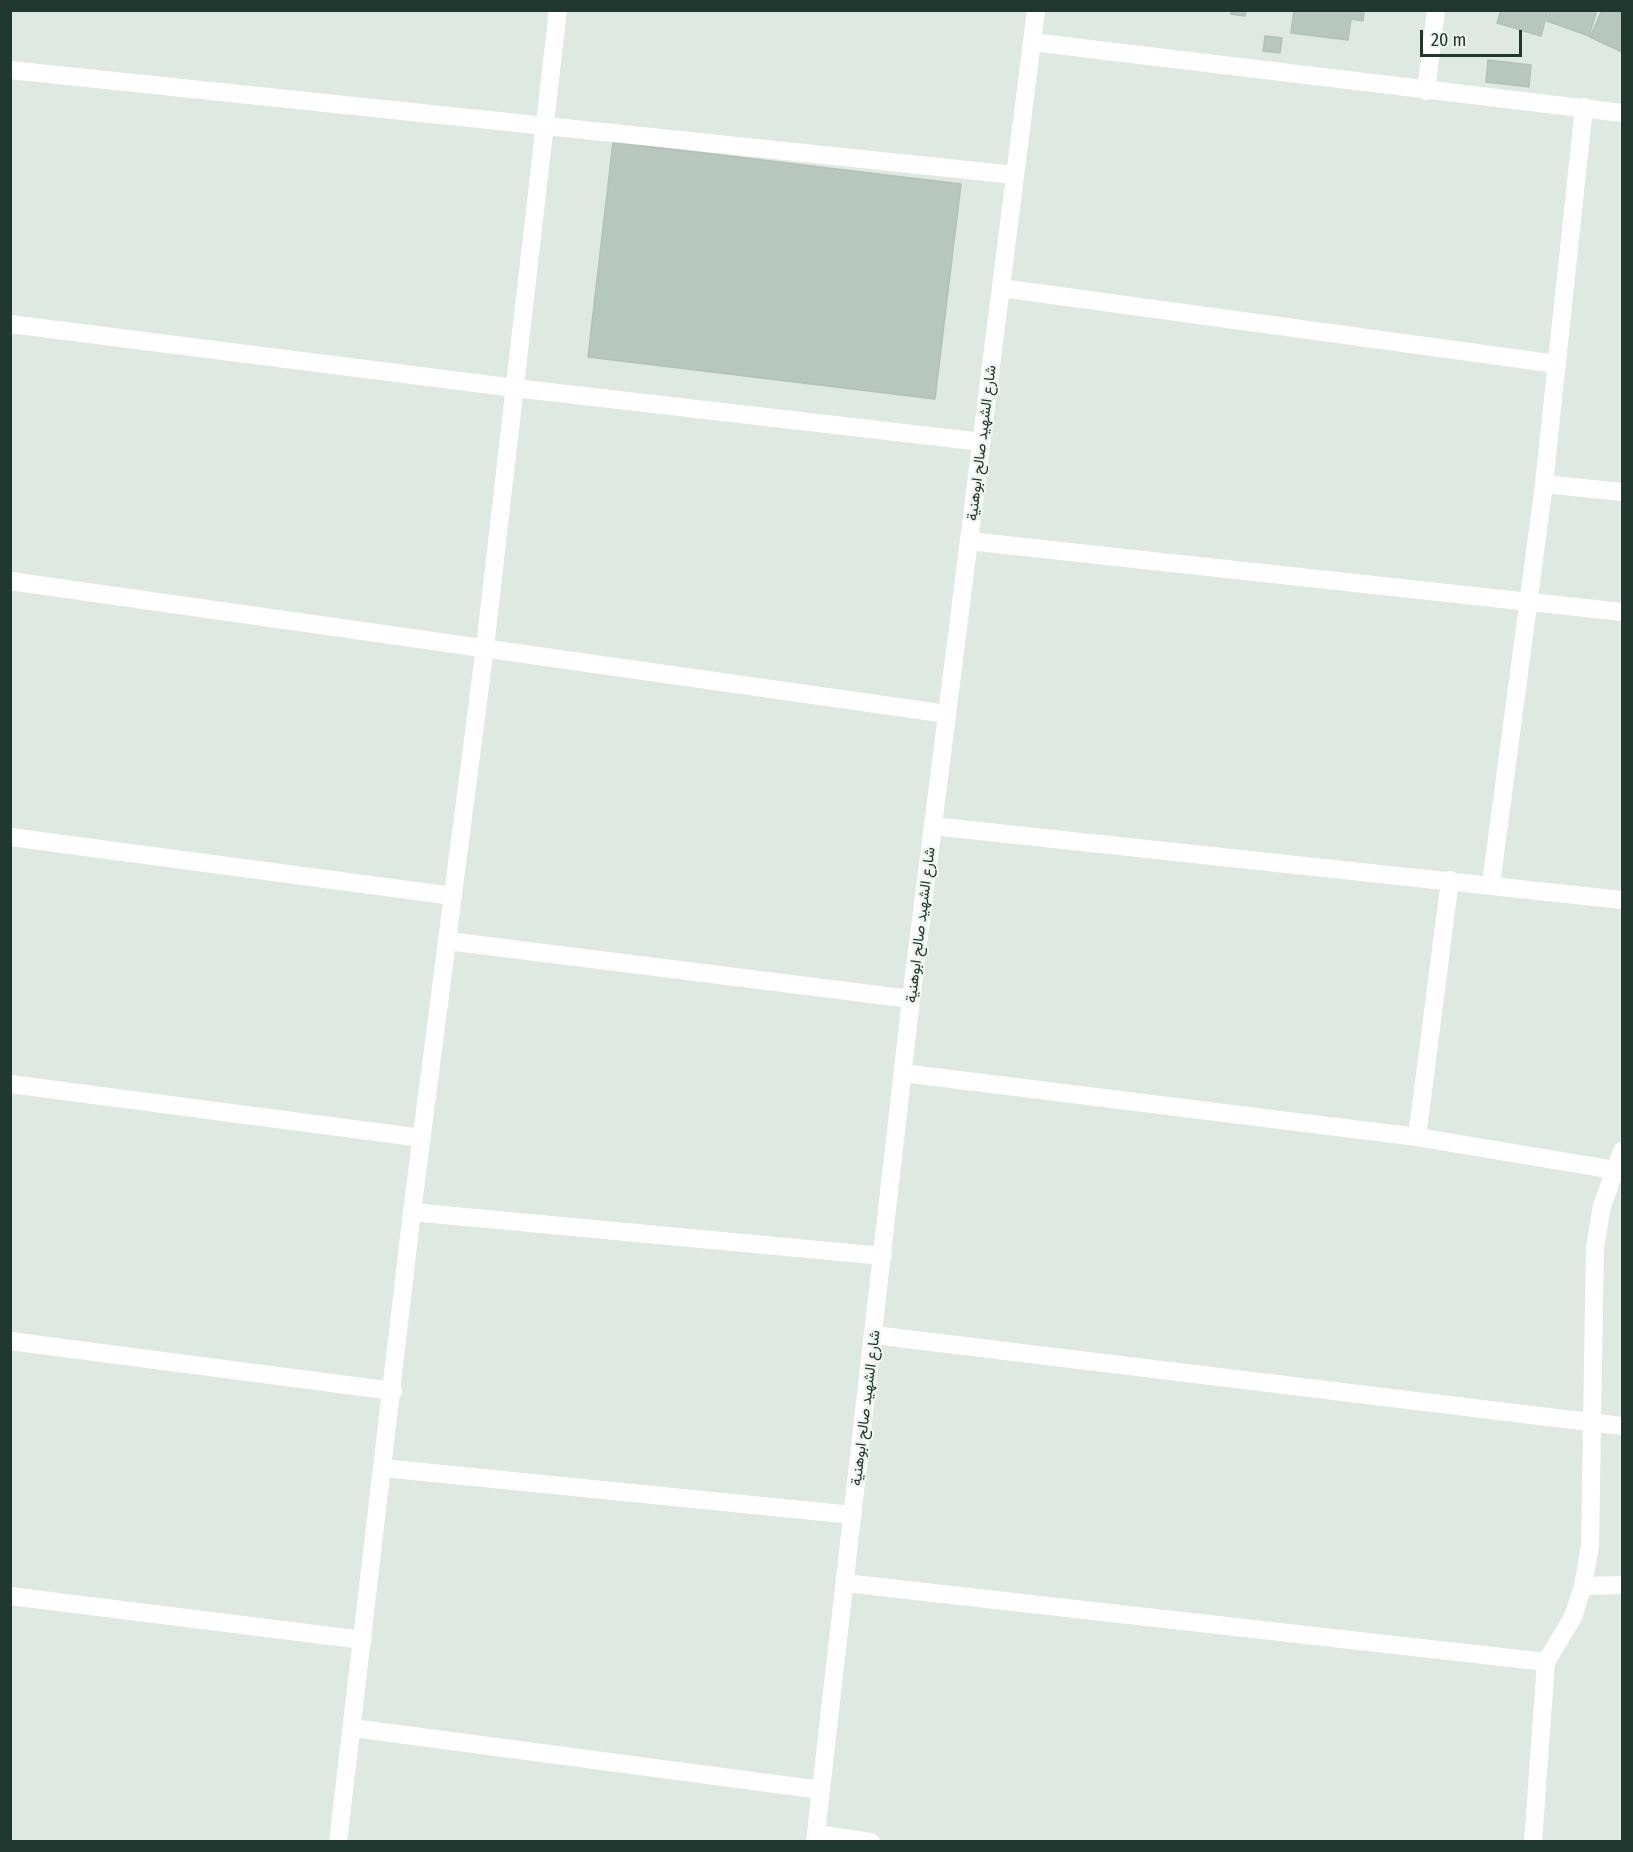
<!DOCTYPE html>
<meta charset="utf-8">
<style>
body{margin:0}
#map{position:relative;width:1633px;height:1852px;overflow:hidden;background:#dee9e2;font-family:"Fira Sans Condensed",sans-serif}
canvas{display:block}
.frame{position:absolute;inset:0;border:12px solid #20382d;pointer-events:none}
.scale{position:absolute;left:1420px;top:30px;width:102px;height:27px;box-sizing:border-box;border:3px solid #20382d;border-top:0;padding-left:8px;font-size:18px;line-height:21px;white-space:nowrap;color:#20382d;-webkit-text-stroke:4px #eef6f0;paint-order:stroke}
</style>
<div id="map">
<canvas width="1633" height="1852"></canvas>
<div class="frame"></div>
<div class="scale">20 m</div>
</div>
<script>
const ctx = document.querySelector('canvas').getContext('2d');
ctx.lineJoin = 'round';
function fill(path, color) {
  ctx.fillStyle = color;
  ctx.fill(path, 'evenodd');
}
function strokePath(path, color, width, dash) {
  ctx.strokeStyle = color;
  ctx.lineWidth = width;
  ctx.lineCap = dash ? 'butt' : 'round';
  ctx.setLineDash(dash || []);
  ctx.stroke(path);
}
function label(font, color, halo, rows, align = 'center') {
  ctx.font = font + ' "Fira Sans Condensed",Vazirmatn,sans-serif';
  ctx.lineWidth = 4.5;
  ctx.setLineDash([]);
  ctx.textBaseline = 'middle';
  ctx.strokeStyle = halo;
  ctx.fillStyle = color;
  for (const [text, x, y, turn = 0] of rows) {
    ctx.save();
    ctx.translate(x, y);
    ctx.rotate((+turn || 0) * Math.PI / 180);
    ctx.textAlign = isNaN(turn) ? turn : align;
    if (halo) ctx.strokeText(text, 0, 0);
    ctx.fillText(text, 0, 0);
    ctx.restore();
  }
}
const building = new Path2D(`
 M1231,10H1254L1246,11L1245,16L1231,14Z
 M1294,10H1364L1363,21L1351,19L1348,40L1291,33Z
 M1501,10H1548L1541,36L1497,23Z
 M1550,10H1597L1589,36L1547,21Z
 M1602,10L1622,12V52L1590,37Z
 M1265,36L1282,38L1280,53L1263,51Z
 M1488,60L1531,65L1529,87L1486,82Z
 M613,142L961,184L935,399L588,357Z`);
const minor = new Path2D(`
 M1032,42L1622,113
 M10,70L1015,175
 M1426,91L1436,10
 M1001,288L1557,364
 M10,324L515,388L982,442
 M1544,484L1622,492
 M969,541L1622,612
 M10,581L947,714
 M933,826L1622,900
 M10,837L453,896
 M1491,884L1544,484L1584,107
 M448,941L911,999
 M903,1073L1417,1137L1615,1170
 M10,1084L422,1138
 M1417,1137L1450,880
 M412,1212L883,1256
 M874,1335L1622,1426
 M10,1341L393,1391
 M383,1468L853,1515
 M845,1583L1546,1662
 M1583,1586L1622,1585
 M10,1596L363,1640
 M353,1728L821,1790
 M816,1834L871,1842
 M338,1842L412,1212L485,647L558,10
 M815,1842L911,999L1036,10
 M1533,1842L1546,1662L1573,1617L1583,1586L1590,1546L1595,1247L1602,1206L1622,1151`);
const streetNames = [
 ["شارع الشهيد صالح ابوهنية",982,443,-83],
 ["شارع الشهيد صالح ابوهنية",921,925,-83],
 ["شارع الشهيد صالح ابوهنية",866,1408,-83]
];
fill(building, '#b6c7bd');
strokePath(building, '#b1c2b8', 1.5);
strokePath(minor, '#fff', 18);
label('15px', '#20382d', '#eef6f0', streetNames);
</script>
